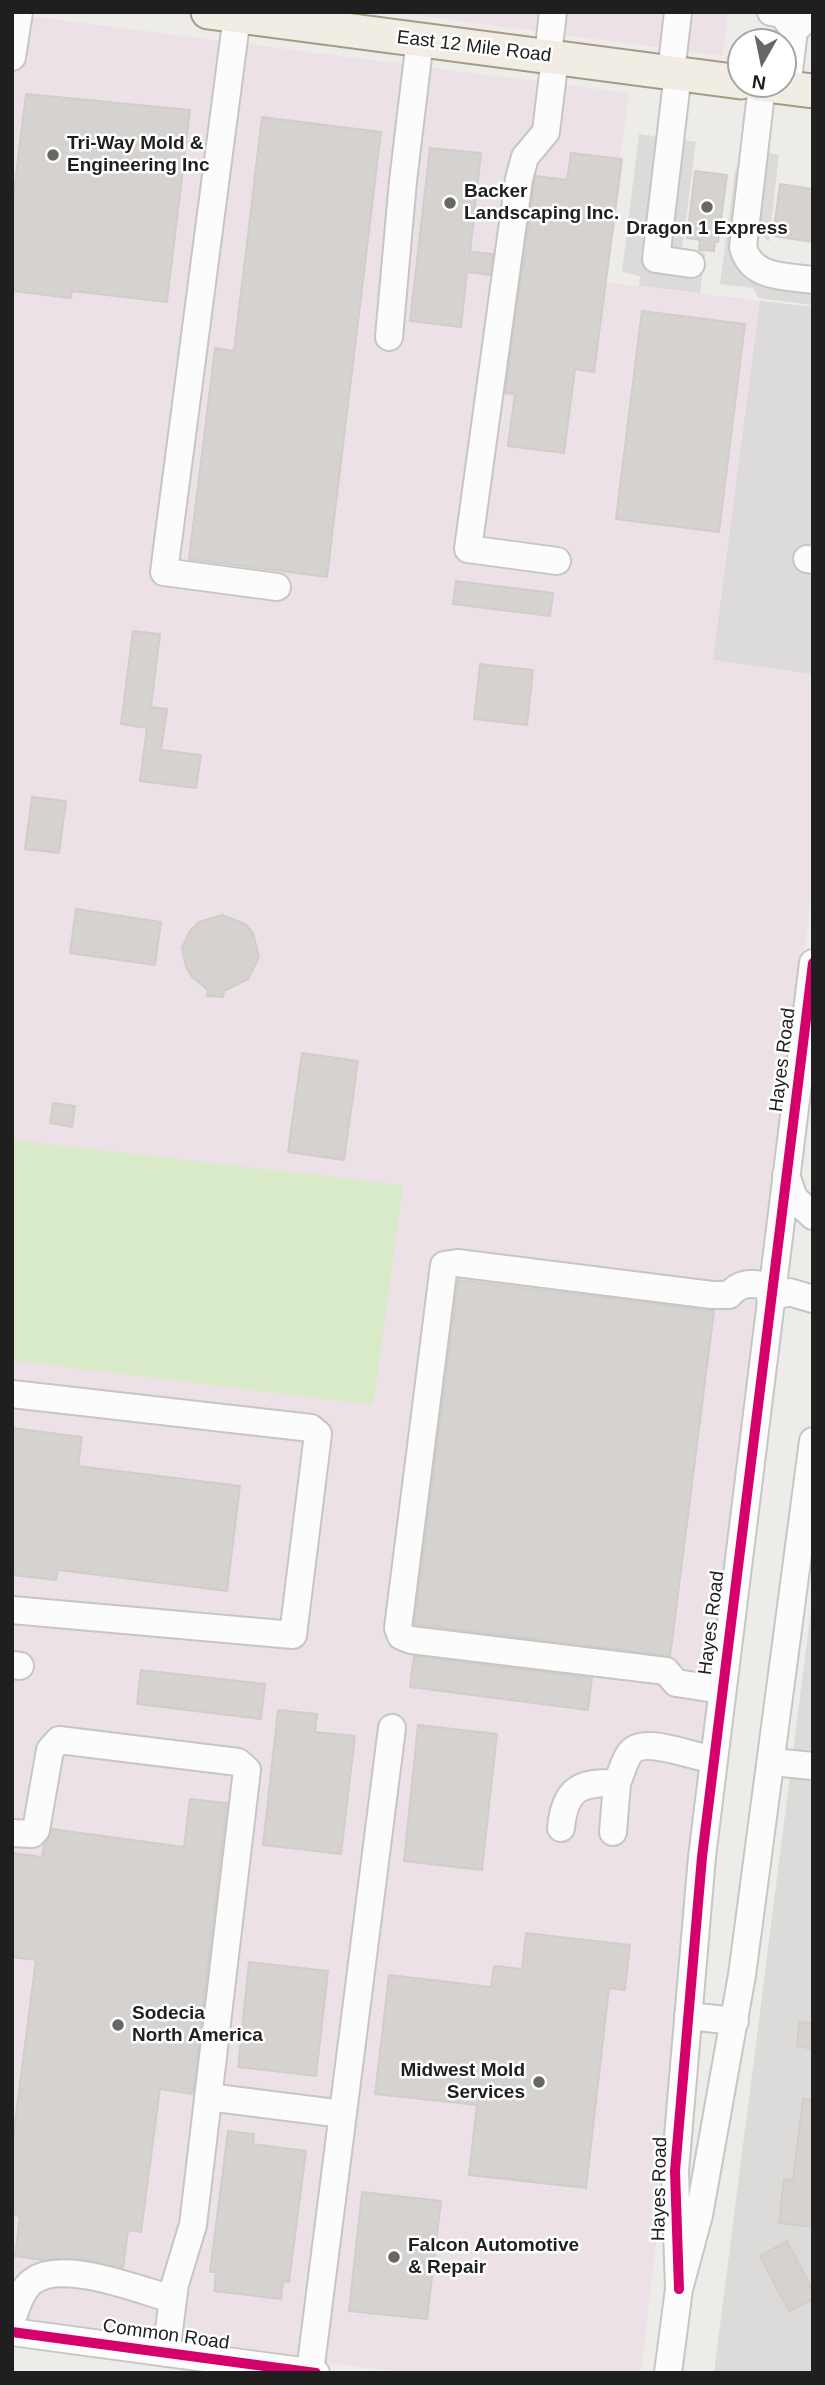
<!DOCTYPE html>
<style>
body{margin:0}
#map{position:relative;width:825px;height:2385px;overflow:hidden;background:#eeece8;font-family:Helvetica,sans-serif}
canvas{display:block}
.frame{position:absolute;inset:0;border:14px solid #1f1f1f;pointer-events:none}
.north{position:absolute;left:727px;top:28px;width:70px;height:70px;box-sizing:border-box;background:#fff;border:2px solid #a5a5a5;border-radius:50%;rotate:189deg;font-size:19px;font-weight:700;line-height:28px;text-align:center;color:#1f1f1f}
.north::after{content:'';display:block;margin:auto;width:24px;height:32px;background:#676765;clip-path:polygon(50% 0,100% 100%,50% 72%,0 100%)}
</style>
<div id="map">
<canvas width="825" height="2385"></canvas>
<div class="frame"></div>
<div class="north">N</div>
</div>
<script>
const ctx = document.querySelector('canvas').getContext('2d');
ctx.lineJoin = 'round';
function fill(path, color) {
  ctx.fillStyle = color;
  ctx.fill(path, 'evenodd');
}
function strokePath(path, color, width, dash) {
  ctx.strokeStyle = color;
  ctx.lineWidth = width;
  ctx.lineCap = dash ? 'butt' : 'round';
  ctx.setLineDash(dash || []);
  ctx.stroke(path);
}
function label(font, color, halo, rows, align = 'center') {
  ctx.font = font + ' Helvetica,sans-serif';
  ctx.lineWidth = 5;
  ctx.setLineDash([]);
  ctx.textBaseline = 'middle';
  ctx.strokeStyle = halo;
  ctx.fillStyle = color;
  for (const [text, x, y, turn = 0] of rows) {
    ctx.save();
    ctx.translate(x, y);
    ctx.rotate((+turn || 0) * Math.PI / 180);
    ctx.textAlign = isNaN(turn) ? turn : align;
    if (halo) ctx.strokeText(text, 0, 0);
    ctx.fillText(text, 0, 0);
    ctx.restore();
  }
}
const residential = new Path2D(`
 M813,1597V2373H714L808,1634Z`);
const industrial = new Path2D(`
 M392,12H728L723,56Z
 M12,14L629,93L603,282L813,307V880L641,2373H405L12,2320Z`);
const religious = new Path2D(`
 M639,134L696,142L682,249L705,253L700,293L639,286L640,276L622,272Z
 M764,152L779,155L769,242L747,222L761,260L813,271V305L758,298L753,288L720,284L735,171L741,163Z
 M760,301L813,307V674L713,660Z`);
const grass = new Path2D(`
 M12,1140L403,1185L373,1405L12,1360Z`);
const building = new Path2D(`
 M26,94L190,110L167,302L72,291L71,298L12,291V208Z
 M262,117L381,132L327,577L189,559L215,348L234,351Z
 M430,148L481,153L470,252L493,254L490,275L467,272L461,327L410,321Z
 M571,153L622,159L594,372L575,369L564,453L508,446L515,394L505,393L534,182L536,176L567,180Z
 M695,171L727,175L718,242H715L714,251L699,250L700,240L687,238Z
 M780,184L813,189V242L773,236Z
 M642,311L745,324L719,532L616,519Z
 M456,581L553,593L550,616L453,604Z
 M133,631L160,634L151,707L167,709L161,750L201,755L196,788L140,781L147,728L121,724Z
 M480,664L533,670L527,725L474,719Z
 M32,797L66,801L59,853L25,849Z
 M76,909L161,922L155,965L70,953Z
 M222,915L245,924L253,933L259,957L248,979L224,991L223,997L207,996L208,990L192,977L186,967L182,948L190,931L199,922Z
 M302,1053L358,1061L344,1160L288,1152Z
 M53,1103L75,1106L72,1127L50,1123Z
 M458,1280L714,1311L670,1656L414,1624Z
 M12,1428L82,1437L78,1466L240,1486L227,1591L58,1570L56,1580L12,1575Z
 M414,1656L592,1678L588,1710L410,1687Z
 M141,1670L265,1684L261,1719L137,1704Z
 M278,1710L317,1714L315,1732L355,1736L341,1854L263,1845Z
 M418,1725L497,1734L482,1870L404,1861Z
 M190,1799L227,1803L193,2094L160,2089L141,2232L128,2230L123,2268L83,2259L42,2260L15,2256L20,2216L12,2215V2146L36,1960L12,1957V1853L42,1857L44,1845L52,1829L184,1847Z
 M526,1933L630,1945L625,1990L609,1988L586,2188L469,2175L477,2105L375,2094L389,1975L491,1987L494,1966L522,1969Z
 M249,1962L328,1971L316,2076L238,2067Z
 M799,2022L813,2024V2049L797,2046Z
 M803,2099L813,2100V2227L779,2223L784,2179L793,2180Z
 M228,2131L254,2134L253,2144L306,2151L289,2282L283,2281L281,2299L214,2291L216,2272H210Z
 M362,2192L441,2201L427,2319L349,2311Z
 M787,2241L813,2291V2299L789,2311L760,2256Z`);
const minor = new Path2D(`
 M771,12L782,14L794,30
 M237,16L164,572L277,587
 M548,56L553,12
 M12,57L19,12
 M555,57L546,132L525,157L519,179L468,549L557,561
 M671,73L678,12
 M678,73L656,259L691,264
 M762,85L743,247C751,279 786,276 813,280
 M787,88L794,30L801,24L802,12
 M389,337L403,181L420,40
 M807,559L813,560
 M786,1175L794,1198L813,1216
 M770,1298L789,1292L813,1299
 M12,1394L311,1428L318,1434L293,1635L12,1610
 M12,1665L20,1666
 M722,1690L676,1683L666,1671L411,1640L401,1636L398,1628L444,1265L457,1263L712,1295H729C742,1280 753,1284 772,1286
 M773,1762L813,1766
 M561,1828C565,1789 579,1782 617,1783C621,1774 624,1761 630,1753C644,1735 691,1757 713,1759
 M613,1832L617,1783
 M12,1833L32,1834L36,1830L50,1750L59,1740L238,1762L247,1770L193,2225L175,2284L166,2353
 M688,2016L735,2021
 M208,2097L343,2114
 M679,2289L675,2171L702,1857L813,963
 M12,2319C17,2307 21,2289 33,2281C63,2259 139,2290 172,2299
 M12,2332L316,2373
 M310,2372L392,1728
 M668,2373L679,2289L699,2215L742,1975L813,1441`);
const major = new Path2D(`
 M208,12L741,82
 M758,84L813,91`);
const cycleway = new Path2D(`
 M679,2289L675,2171L702,1857L813,963
 M12,2332L316,2373`);
const markers = [
 [53,155,7,"#676765"],
 [450,203,7,"#676765"],
 [707,207,7,"#676765"],
 [118,2025,7,"#676765"],
 [539,2082,7,"#676765"],
 [394,2257,7,"#676765"]
];
const streetNames = [
 ["East 12 Mile Road",474,47,7],
 ["Hayes Road",783,1060,-83],
 ["Hayes Road",712,1623,-83],
 ["Hayes Road",660,2189,-89],
 ["Common Road",166,2335,8]
];
const poiNames = [
 ["Tri-Way Mold &",67,144],
 ["Engineering Inc",67,166],
 ["Backer",464,192],
 ["Landscaping Inc.",464,214],
 ["Dragon 1 Express",707,229,"center"],
 ["Sodecia",132,2014],
 ["North America",132,2036],
 ["Midwest Mold",525,2071,"right"],
 ["Services",525,2093,"right"],
 ["Falcon Automotive",408,2246],
 ["& Repair",408,2268]
];
fill(residential, '#dddbd9');
fill(industrial, '#ebe1e6');
fill(religious, '#dcdbd9');
fill(grass, '#d8eac7');
fill(building, '#d5d2cf');
strokePath(building, '#d1cec9', 2);
strokePath(minor, '#c6c6c4', 30);
strokePath(major, '#a49c84', 37);
strokePath(minor, '#fcfcfc', 26);
strokePath(major, '#f1ede5', 33);
strokePath(cycleway, '#d6006c', 10);
for (const [x, y, r, color] of markers) {
  const dot = new Path2D();
  dot.arc(x, y, r, 0, 2 * Math.PI);
  ctx.fillStyle = color;
  ctx.fill(dot);
  strokePath(dot, '#fff', 2.5);
}
label('19px', '#1f1f1f', '#fff', streetNames);
label('bold 19px', '#1f1f1f', '#fff', poiNames, 'left');
</script>
